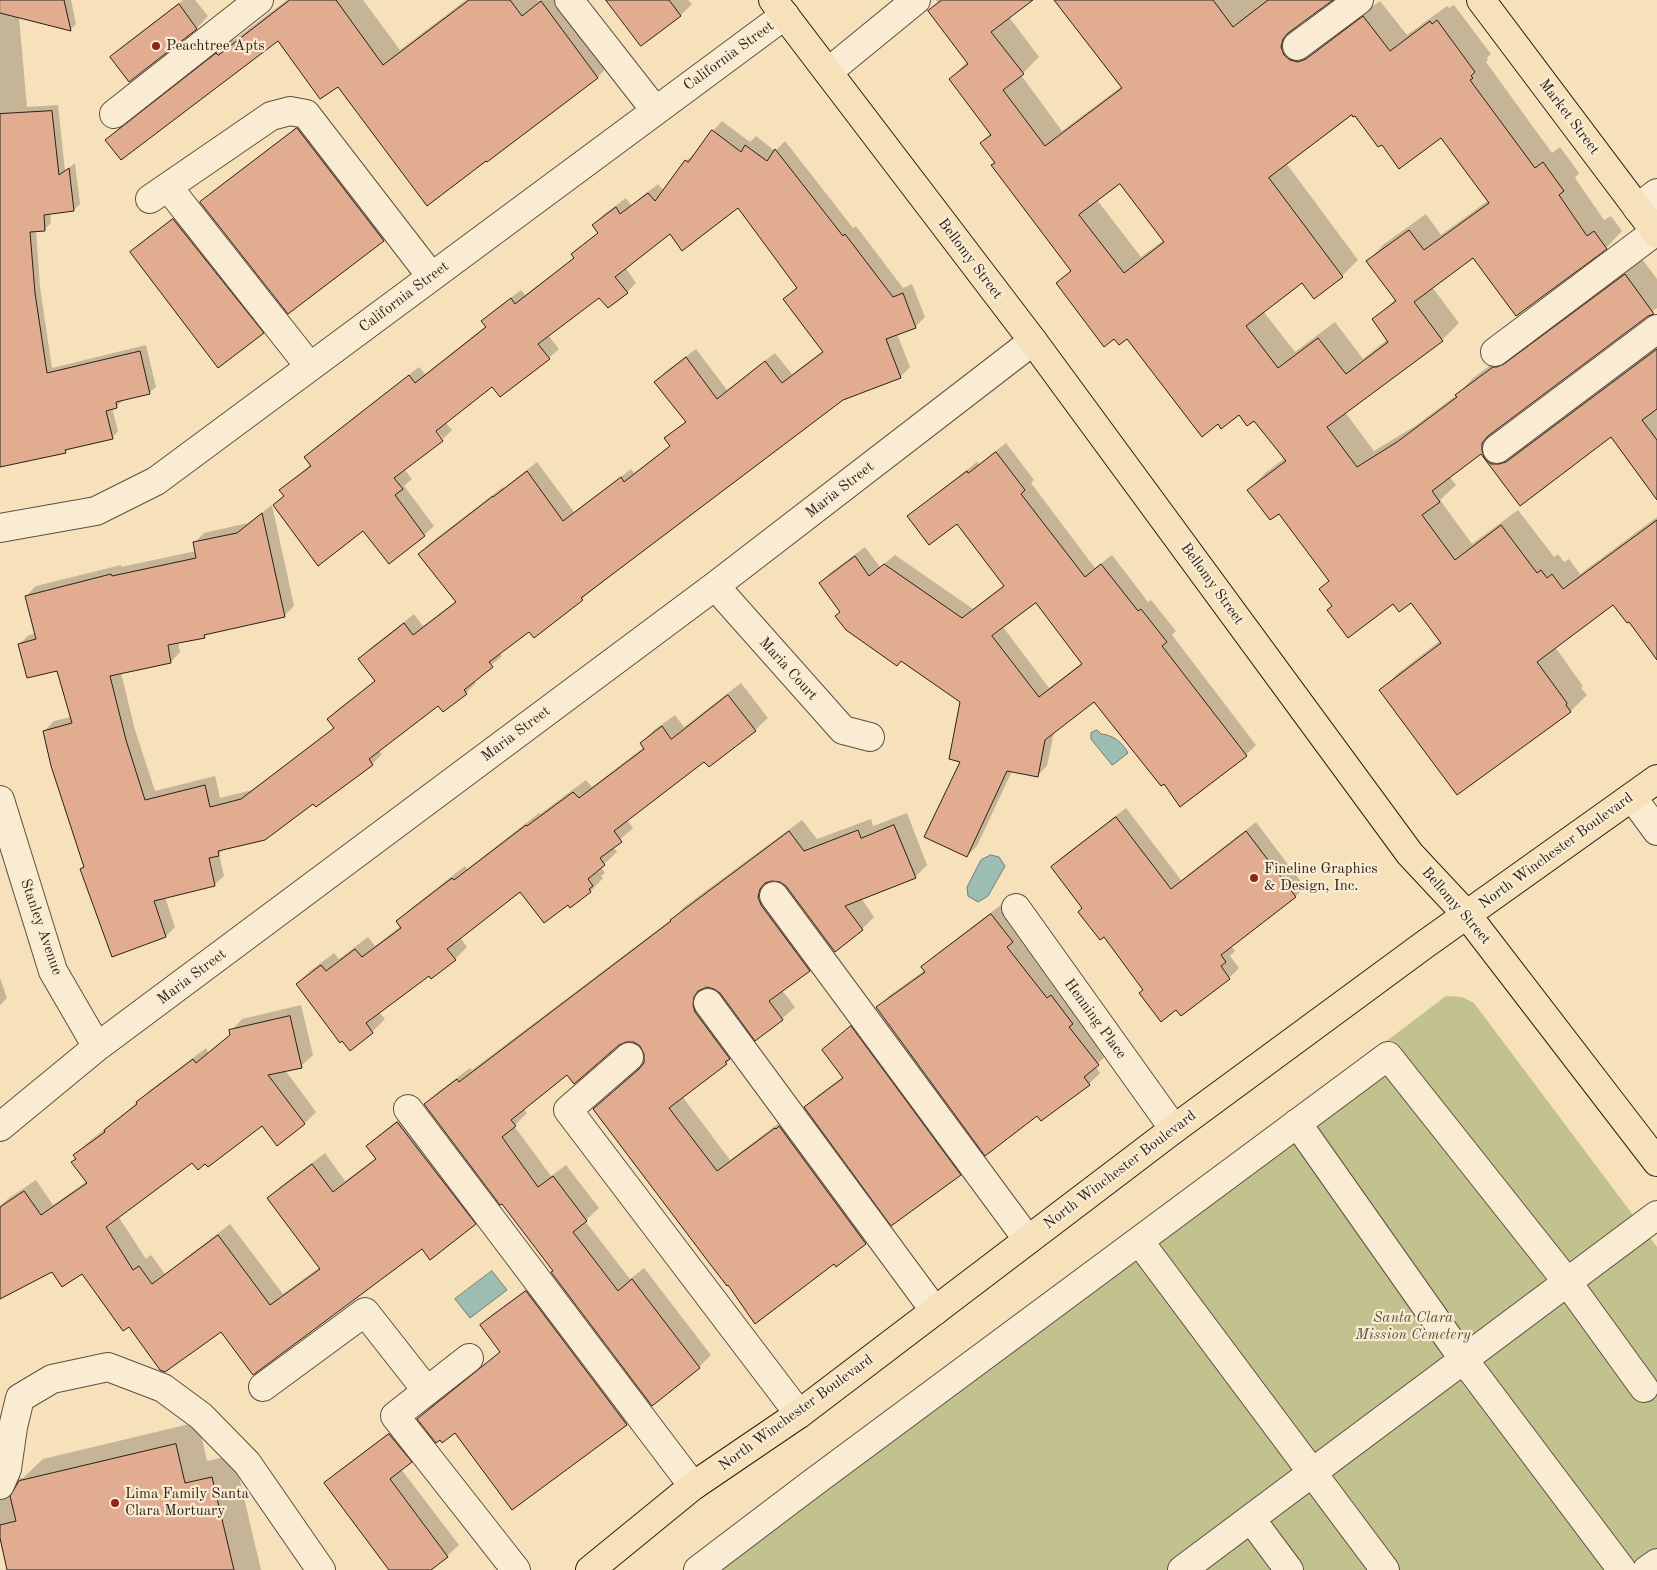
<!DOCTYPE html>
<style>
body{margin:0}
canvas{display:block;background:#f6e1bb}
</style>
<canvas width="1657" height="1570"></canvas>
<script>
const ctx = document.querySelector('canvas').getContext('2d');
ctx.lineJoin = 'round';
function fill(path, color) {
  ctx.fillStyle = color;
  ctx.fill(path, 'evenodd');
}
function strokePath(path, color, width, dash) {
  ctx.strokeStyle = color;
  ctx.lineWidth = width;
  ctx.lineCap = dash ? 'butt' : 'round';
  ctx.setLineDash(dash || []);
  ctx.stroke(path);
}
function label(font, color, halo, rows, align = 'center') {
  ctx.font = font + ' "Old Standard TT",serif';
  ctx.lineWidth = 4.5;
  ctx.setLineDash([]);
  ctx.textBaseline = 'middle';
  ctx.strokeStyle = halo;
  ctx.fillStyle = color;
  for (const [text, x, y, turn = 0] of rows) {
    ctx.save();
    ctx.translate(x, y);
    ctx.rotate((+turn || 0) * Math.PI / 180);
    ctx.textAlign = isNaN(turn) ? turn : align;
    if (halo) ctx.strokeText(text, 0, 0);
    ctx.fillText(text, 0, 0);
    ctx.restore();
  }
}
const green = new Path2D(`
 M1446,996L1462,997L1474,1003L1657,1247V1570H689Z`);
const water = new Path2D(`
 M1097,730L1101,734C1113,735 1122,742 1128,753L1114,764L1112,765L1091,739V733Z
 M991,855L999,857L1005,866L988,896L978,902L968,896L967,887L981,860Z
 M492,1271L507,1290L470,1318L455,1299Z`);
const shadow = new Path2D(`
 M0,0H71L76,24L70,30L19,17L27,107L58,105L65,171L75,163L80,204L74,210L50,213L51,223L45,229L36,230L40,287L52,368L146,345L156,387L149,393L122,400V401L116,407L112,408L118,431L112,438L70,447L65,452L0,465Z
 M183,0H195L208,16L197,28L129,80L112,57L123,46Z
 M287,0H363L400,50L466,0H537L538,1L540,0H573L613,61L598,77L487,160L338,85L278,40L107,140L123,125L232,39L234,40Z
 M608,0H688L692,4L680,16Z
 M936,0H1031L1009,17L1039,57L1021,75L1062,131L1122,86L1056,0H1331L1299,24L1297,30L1324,43L1380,1L1407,35L1447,6L1449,8L1454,5L1491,54L1487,58L1488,60L1486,62L1552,153L1560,147L1579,173L1575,178L1604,220L1611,216L1622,231L1606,248L1473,256L1432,287L1459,323L1442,340L1345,412L1374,451L1415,426L1458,394L1473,378L1510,351L1642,259L1657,279V308L1498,427V434L1657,345V471L1612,435L1520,504L1481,452L1449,476L1456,485L1440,500L1472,544L1518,510L1554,557L1558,554L1564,562L1569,559L1580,574L1657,517V658L1629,620L1614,603L1555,647L1583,686L1581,688L1587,695L1570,712L1381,691L1397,674L1441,640L1412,601L1333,606L1321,589L1330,580L1279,512L1249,490L1265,473L1285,458L1254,419L1240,413L1127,337L1058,283L1071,270L981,143L991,133L950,79L967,62L930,11L938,3ZM1352,113L1355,115L1382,143L1442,136L1489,200L1441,235L1426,214L1384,244L1368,261L1396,299L1373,320L1388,339L1363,359L1335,322L1295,352L1263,311L1302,281L1342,276L1358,260L1286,163ZM1120,182L1164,240L1141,257L1097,200Z
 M309,118L394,228L383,240L288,312L202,202L213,191Z
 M722,121L750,142L756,136L775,151L785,141L853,228L856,226L903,288L912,284L925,317L915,327L897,334L910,367L900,377L842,399L592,590L582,599L534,636L529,630L499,653L502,656L473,680L476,683L466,693L439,704L378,750L382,754L372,764L316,806L313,802L225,848L219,854L224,876L214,885L165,897L175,927L166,936L113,955L81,869L85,865L44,731L54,721L71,717L57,670L19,644L29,635L35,633L26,596L36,586L121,565V567L196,551L194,543L204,533L248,523L272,505L294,606L284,616L207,633L204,636L178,641L180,652L171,662L121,673L135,730L155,791L215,776L220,798L252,790L335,727L328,719L338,709L376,680L360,659L369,649L414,614L423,626L456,601L419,554L429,544L503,487L504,488L537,462L574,512L631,469L634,473L671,445L666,439L686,421L656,382L665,372L696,349L727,390L775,353L792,374L824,350L785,299L798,287L738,206L670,233L625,267L636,283L627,292L599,296L548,335L559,349L549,358L492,385L445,422L452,430L443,439L433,425L404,469L412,479L404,486L434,526L424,535L363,529L285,495L281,490L311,464L306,457L316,447L419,367L425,374L486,326L483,321L492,312L521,290L525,295L575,257L573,254L599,232L594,225L603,215L626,198L631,205L658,184L664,191L686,161L697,152L713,131Z
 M185,209L274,321L263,332L132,252L143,241Z
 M1006,443L1034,480L1031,483L1095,568L1112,555L1148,602L1151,600L1176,631L1172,635L1256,745L1246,755L1164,783L1095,700L1054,732L1047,766L1037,776L1012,771L977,846L967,856L961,761V701L841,611L820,583L830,573L865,547L880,567L895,555L973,609L1004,585L957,522L909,516L919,507L977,462L979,464ZM1036,601L1083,662L1049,688L1003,627Z
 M741,683L768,718L755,730L704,760L627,820L633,828L613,846L617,852L601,867L605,873L601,876L603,878L591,891L571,906L568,904L521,890L460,937L467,947L455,959L429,974L379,1012L385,1019L372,1032L297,984L310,971L334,953L339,959L368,937L375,946L401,926L397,921L410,909L465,866L467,869L539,813L540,814L586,780L592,787L644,747L641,743L654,730L675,715L684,727Z
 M1126,808L1181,880L1256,822L1305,887L1295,897L1231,946L1235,951L1230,956L1239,968L1229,978L1182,1015L1177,1008L1145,989L1052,867L1062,857Z
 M907,813L927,865L915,877L861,898L874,917L862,929L780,880L771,879L770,884L821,958L809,970L782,990L795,1007L782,1019L721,992L714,987H705L704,992L738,1051L726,1063L682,1096L730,1160L788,1116L878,1231L866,1243L836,1265L834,1263L728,1283L595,1109L645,1062V1053L642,1046L634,1041H625L567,1073L523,1108L527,1113L514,1126L551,1176L566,1165L599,1208L585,1221L630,1279L644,1268L711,1355L699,1367L554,1271L426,1105L438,1092L470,1068L472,1070L676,916L684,907L802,820L817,839L871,819L873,826Z
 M1002,904L1023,930L1018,935L1109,1053L1095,1066L1100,1073L1089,1084L1038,1114L877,1008L889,996L925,970L923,967L934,956Z
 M0,978L7,998L0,1005Z
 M301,1005L313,1055L301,1066L285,1070L316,1112L304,1124H262L206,1162L192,1161L118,1216L146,1259L151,1255L165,1274L230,1224L283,1294L320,1267L269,1198L281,1186L325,1153L345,1181L376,1158L367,1146L379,1135L409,1111L486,1212L475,1223L422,1248L221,1330L129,1325L82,1272L52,1270L0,1298V1206L9,1198L36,1180L53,1205L87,1181L72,1162L77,1158L75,1155L86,1144L137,1103L149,1091L206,1048L208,1052L231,1034V1031L242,1019Z
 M863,1016L971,1163L960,1174L806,1107L817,1096L844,1076L824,1050Z
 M538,1281L637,1412L626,1424L512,1508L455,1432L440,1439L419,1419L430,1407L501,1351L481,1325L493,1314Z
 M198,1422L207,1461L234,1455L261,1570H9L0,1533V1489L17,1477L23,1478L43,1459Z
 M401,1424L422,1450L401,1469L459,1545L447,1556L429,1570H390L325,1483L337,1472Z`);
const building = new Path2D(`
 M0,0H64L71,31L0,13Z
 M290,0H336L383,65L469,0H510L522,16L541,1L598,78L487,162L486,161L427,206L338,87L320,99L278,41L121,160L105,140L216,53L218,55Z
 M606,0H669L681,16L641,46Z
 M942,0H1033L991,32L1024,74L1003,90L1045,146L1122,88L1054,0H1213L1233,27L1268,0H1333L1288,33L1283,39L1281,47L1284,55L1290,60L1298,62L1306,59L1363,16L1390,51L1430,21L1432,24L1437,20L1475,72L1471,76L1473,78L1470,80L1535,168L1543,162L1564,191L1559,195L1587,236L1594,231L1607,249L1516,316L1473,258L1414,302L1443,341L1327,427L1357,467L1397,442L1457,397L1455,395L1493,367H1497L1504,364L1625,274L1654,314L1648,316L1488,436L1482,443V451L1485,459L1491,464H1499L1506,462L1657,349V409L1642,420L1657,440V500L1611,437L1520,506L1481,454L1432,491L1440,502L1422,515L1455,560L1501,525L1537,573L1541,570L1547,578L1552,574L1563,589L1657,520V660L1629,622L1627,623L1613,605L1537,662L1567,703L1566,705L1571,712L1457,795L1379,690L1441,643L1411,603L1399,612L1393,604L1348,638L1327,610L1332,606L1319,589L1329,581L1279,514L1270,520L1247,490L1286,461L1254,421L1247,426L1239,415L1221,429L1218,424L1202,437L1127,339L1119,345L1114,339L1104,347L1056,283L1071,271L991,165L995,163L980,143L991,135L949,79L968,64L928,11ZM1352,115L1353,117L1355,116L1378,147L1382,145L1399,169L1441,138L1489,203L1424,250L1409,230L1366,261L1396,301L1372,319L1388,342L1346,374L1318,338L1278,368L1246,326L1302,283L1314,299L1343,277L1269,178ZM1120,184L1164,242L1124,273L1079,215Z
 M179,4L197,29L129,82L110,57Z
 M52,111L59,175L69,168L74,211L44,215L45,231L30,232L35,293L47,373L140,351L150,394L116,402L117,408L106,411L113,439L65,450L66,453L0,467V114Z
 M297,128L384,241L288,314L200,202Z
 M712,130L741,152L745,145L767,161L775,149L843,236L845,234L893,297L903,293L916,328L886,339L901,378L843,400L581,598L583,600L534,638L529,632L489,662L493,667L464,690L467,694L443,712L438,706L369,759L373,765L316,807L313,804L265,840L218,851L219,856L209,858L215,886L154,901L166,937L112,957L80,869L84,867L51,766L43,731L72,723L57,671L27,678L18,644L36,639L25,596L111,574L112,576L196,558L193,542L237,533L262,513L285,617L204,635L205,638L168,645L171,663L110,676L126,740L145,800L205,785L210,807L241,799L334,728L327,719L375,681L358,659L404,623L413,635L456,602L418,554L493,496V497L527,471L563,521L621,477L624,482L670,446L664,438L686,422L654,382L686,357L717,399L765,361L782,383L823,352L783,299L797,288L738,208L682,251L670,234L615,277L628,293L608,308L599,298L538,344L550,359L500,397L492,387L436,431L443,441L394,478L403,489L395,495L425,536L389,564L363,531L318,566L273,505L284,496L279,490L311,466L304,457L409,375L415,383L486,327L481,321L511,298L515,304L574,258L571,254L598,233L592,225L616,207L620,214L648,193L655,201L685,160L688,162Z
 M173,219L264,333L218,368L130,252Z
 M996,452L1025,490L1021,494L1085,577L1101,564L1138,611L1141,609L1167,642L1162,646L1247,756L1180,807L1164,784L1161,786L1094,702L1045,740L1038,777L1007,771L967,857L924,837L960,762L949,759L960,702L901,661L897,666L846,630L835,616L840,612L819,583L855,556L869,576L884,564L962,618L1004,586L957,524L929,545L907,516L967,471L968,473ZM1036,603L1082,664L1039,697L992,636Z
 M728,695L756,731L709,767L704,762L614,831L622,842L600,858L605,865L588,879L593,886L589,889L591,892L570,908L568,905L544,923L520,892L447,949L456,960L431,979L429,976L366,1023L373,1033L350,1051L342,1041L340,1043L296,984L321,965L326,971L355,949L362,957L401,928L396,921L452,878L454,880L526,825L527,826L573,792L579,798L644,749L640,743L662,726L671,739Z
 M1116,817L1171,889L1246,831L1296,897L1221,955L1226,962L1221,966L1230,979L1181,1016L1176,1010L1161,1022L1139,993L1143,990L1104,937L1100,940L1078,912L1082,908L1051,867Z
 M894,825L916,878L845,906L863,930L835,952L786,886L780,882L772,881L765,883L760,889L758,897L761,905L810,971L769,1001L783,1020L755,1041L720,993L714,989L707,987L698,991L694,997L693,1005L695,1012L730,1059L725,1062L727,1064L669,1108L717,1171L775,1128L776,1129L779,1126L866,1244L836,1267L834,1264L755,1324L728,1285L727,1286L707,1260L593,1109L639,1069L644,1063V1054L640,1046L634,1042H626L619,1045L574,1084L567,1075L511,1120L516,1126L502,1137L538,1187L553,1176L587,1221L573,1232L618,1291L632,1279L700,1368L652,1406L551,1272L553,1271L502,1204L500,1205L424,1104L457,1079L459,1082L671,921L670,920L789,831L804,851L858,830L861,838Z
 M991,914L1013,942L1007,947L1047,998L1051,995L1073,1024L1069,1027L1099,1065L1084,1077L1090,1085L1041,1121L1037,1116L985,1156L876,1007L925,972L921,967Z
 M290,1016L302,1068L268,1075L305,1124L277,1146L262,1126L208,1167L205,1164L198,1170L192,1163L106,1227L133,1270L139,1266L152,1284L218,1235L270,1305L320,1269L267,1198L312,1164L333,1192L376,1159L366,1146L397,1122L476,1224L430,1260L422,1249L253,1375L221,1332L165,1372L160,1370L129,1327L123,1331L82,1274L62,1287L52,1272L0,1299V1207L24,1191L41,1215L87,1183L71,1162L76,1159L73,1155L105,1132L104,1130L137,1104L136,1102L193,1059L196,1063L230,1035L229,1030Z
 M851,1026L961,1175L891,1226L804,1107L843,1078L822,1050Z
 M526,1291L627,1425L512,1510L455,1433L442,1443L440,1440L436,1443L417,1419L500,1352L480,1325Z
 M389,1434L412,1462L390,1479L448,1557L431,1570H389L324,1483Z
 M176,1444L185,1483L212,1477L234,1570H7L0,1538V1525L16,1521L10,1496L19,1481Z`);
const minor = new Path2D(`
 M569,0L655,110
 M1297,46L1359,0
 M828,72L916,0
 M114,114L259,0
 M168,187L310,367
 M150,199L271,116L290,111L306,114L431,276
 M1637,208L1657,193
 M1495,352L1655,232
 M1497,449L1657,329
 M0,528L96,511L156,481L785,15
 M715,586L843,730L870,737
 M1632,797L1657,831
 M0,800L53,971L97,1047
 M774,896L1028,1240
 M1016,908L1174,1129
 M708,1003L935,1311
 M629,1057L568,1110L799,1414
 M408,1109L693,1486
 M1297,1123L1464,1360L1622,1570
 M0,1127L97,1047L715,586L1033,341
 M1139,1241L1385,1570
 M469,1358L395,1416L516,1570
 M263,1387L365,1312L427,1391
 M0,1485L7,1469L13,1427L20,1398L52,1379L108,1367L163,1388L201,1416L247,1463L321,1570
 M1251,1519L1289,1570
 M698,1570L810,1485L1388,1056L1568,1283L1644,1388
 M1182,1570L1657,1215
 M1647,1570L1657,1563`);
const major = new Path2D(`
 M773,0L1033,341L1410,854L1467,915L1657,1162
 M1481,0L1657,234
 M590,1570L693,1486L799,1414L1174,1129L1424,945L1657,779`);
const markers = [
 [156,46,5,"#8f2418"],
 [1254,878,5,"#8f2418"],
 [115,1503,5,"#8f2418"]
];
const poiNames = [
 ["Peachtree Apts",166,46],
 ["Fineline Graphics",1264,869],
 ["& Design, Inc.",1264,886],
 ["Lima Family Santa",125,1494],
 ["Clara Mortuary",125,1511]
];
const streetNames = [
 ["California Street",729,56,-36],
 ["Market Street",1569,117,53],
 ["Bellomy Street",970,259,53],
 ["California Street",404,297,-37],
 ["Maria Street",840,490,-38],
 ["Bellomy Street",1212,584,54],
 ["Maria Court",788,669,48],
 ["Maria Street",516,734,-37],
 ["North Winchester Boulevard",1556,851,-36],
 ["Bellomy Street",1456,906,49],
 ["Stanley Avenue",41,927,71],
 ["Maria Street",192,977,-37],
 ["Henning Place",1095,1019,54],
 ["North Winchester Boulevard",1120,1170,-37],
 ["North Winchester Boulevard",796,1413,-36]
];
const parkNames = [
 ["Santa Clara",1413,1318],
 ["Mission Cemetery",1413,1335]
];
fill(green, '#c1c28d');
fill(water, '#9dbdb3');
strokePath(water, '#6f7e75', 1);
fill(shadow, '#0003');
fill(building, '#e2ac91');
strokePath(building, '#2b2018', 1);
strokePath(minor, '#5e5041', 30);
strokePath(major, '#2b2018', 30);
strokePath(minor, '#f9ecd3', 28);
strokePath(major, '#f6e1bb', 28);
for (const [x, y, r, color] of markers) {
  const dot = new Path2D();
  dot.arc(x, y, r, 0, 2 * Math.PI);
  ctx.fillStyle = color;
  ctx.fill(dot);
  strokePath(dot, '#f9ecd3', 2);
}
label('15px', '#2b2018', '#f9ecd3', poiNames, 'left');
label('15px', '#2b2018', '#f9ecd3', streetNames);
label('italic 15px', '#58513b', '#f9ecd3', parkNames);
</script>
